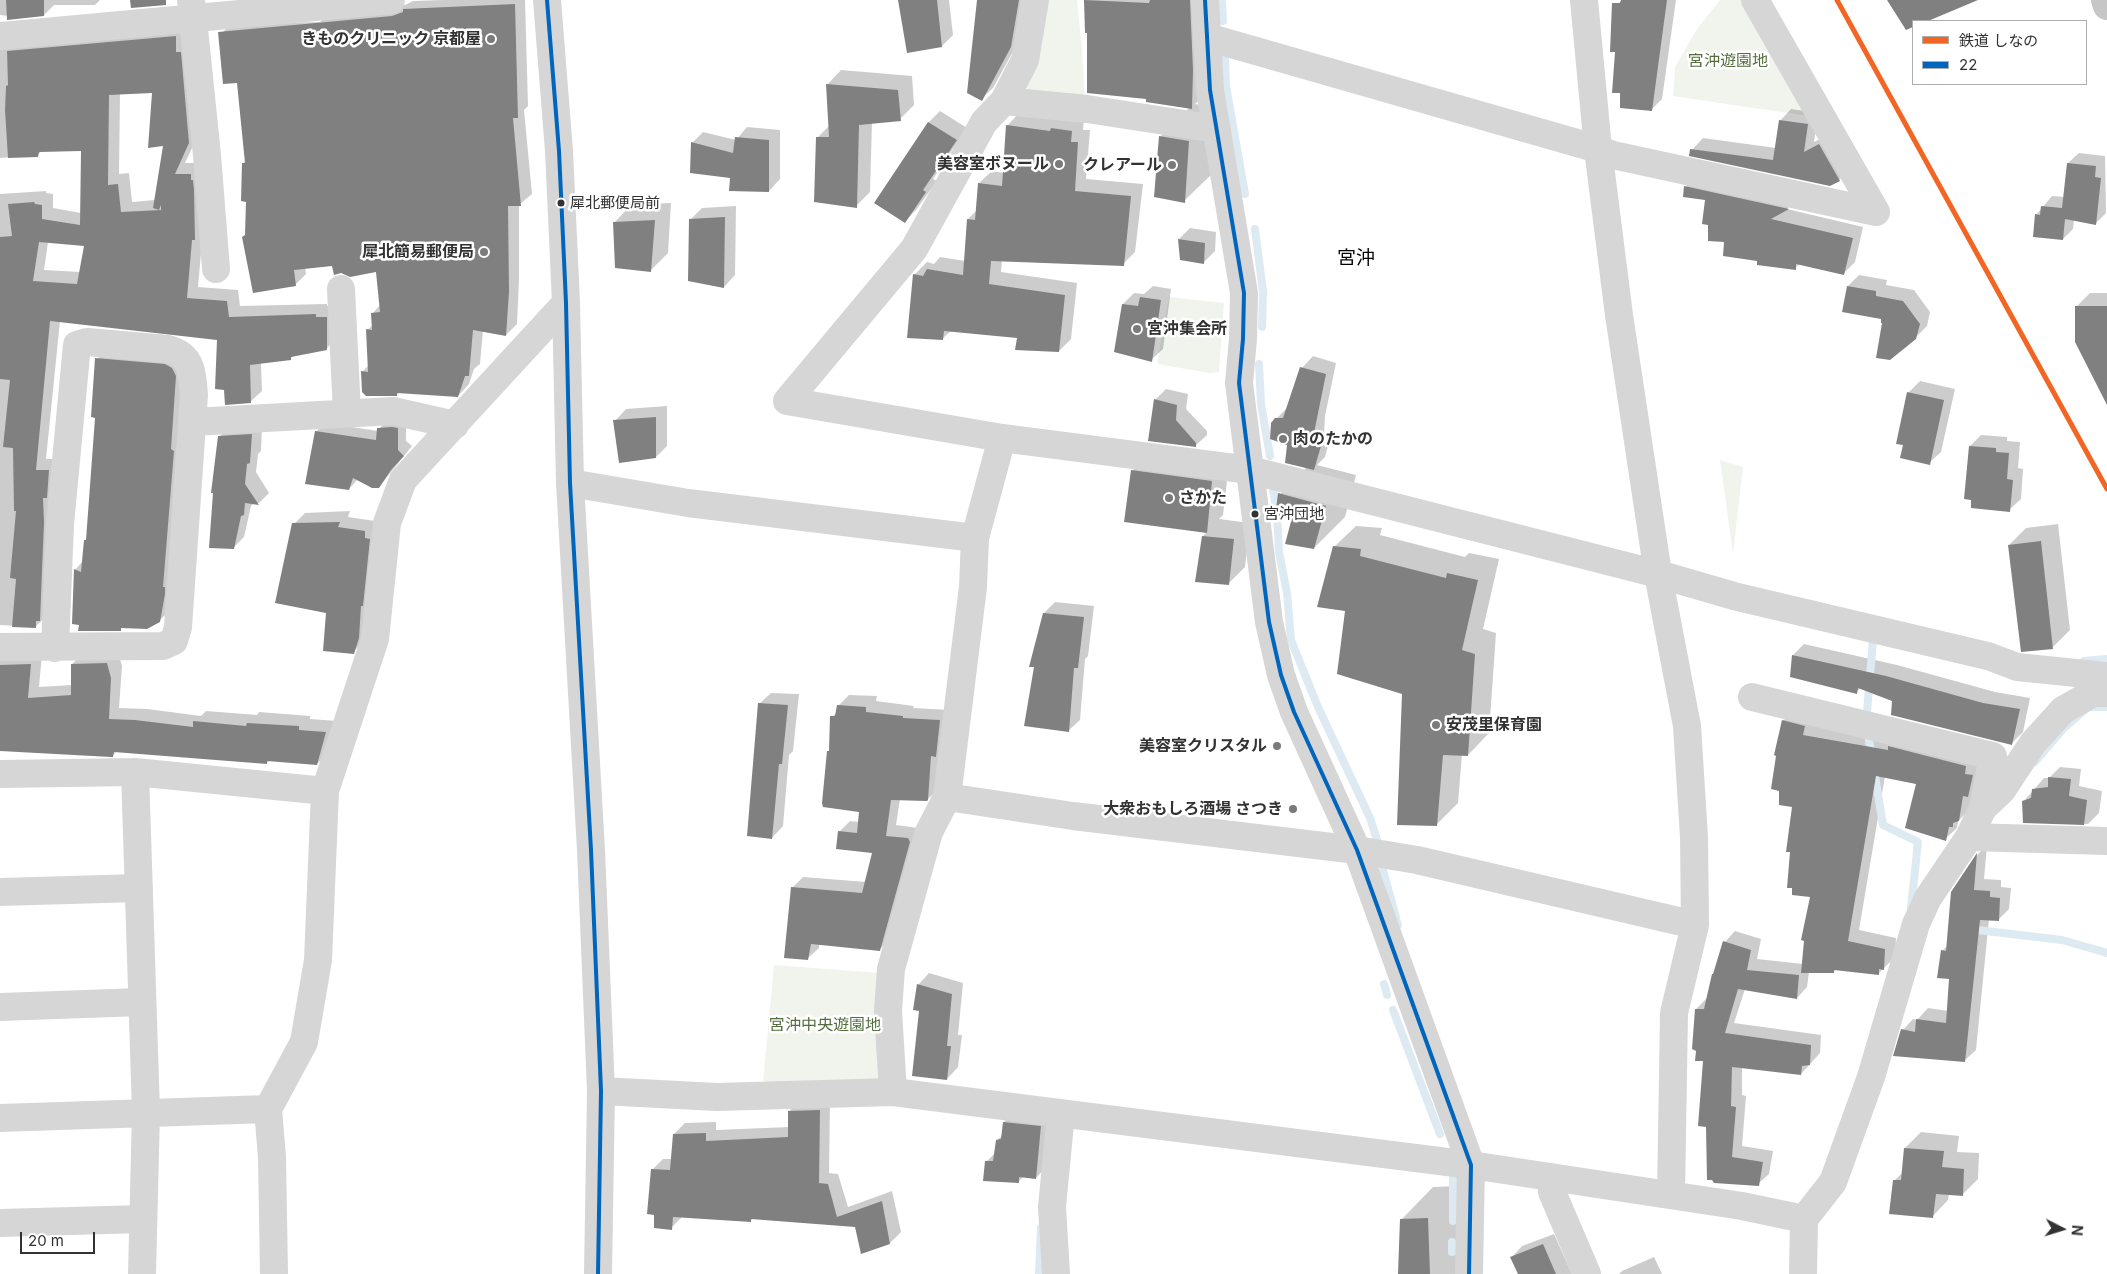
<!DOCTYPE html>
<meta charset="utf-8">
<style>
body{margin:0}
#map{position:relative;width:2107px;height:1274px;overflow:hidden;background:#fff;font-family:Inter,"Noto Sans JP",sans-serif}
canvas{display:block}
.legend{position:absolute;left:1912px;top:20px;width:175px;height:65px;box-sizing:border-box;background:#fff;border:1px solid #adadad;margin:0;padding:6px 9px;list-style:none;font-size:15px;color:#323232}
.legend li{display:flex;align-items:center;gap:10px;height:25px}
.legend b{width:25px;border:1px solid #adadad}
.north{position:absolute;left:2037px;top:1204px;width:50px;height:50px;-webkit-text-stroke:4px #fff;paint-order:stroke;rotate:95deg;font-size:14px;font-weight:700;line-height:20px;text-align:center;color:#323232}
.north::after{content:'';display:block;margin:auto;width:18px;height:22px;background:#323232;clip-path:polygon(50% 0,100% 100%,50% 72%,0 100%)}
.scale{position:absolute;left:20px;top:1232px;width:75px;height:22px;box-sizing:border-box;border:2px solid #323232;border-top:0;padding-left:6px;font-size:15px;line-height:18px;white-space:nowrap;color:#323232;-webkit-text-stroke:4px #fff;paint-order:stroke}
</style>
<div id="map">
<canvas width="2107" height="1274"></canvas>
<ul class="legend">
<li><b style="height:6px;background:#f26522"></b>鉄道 しなの</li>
<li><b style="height:6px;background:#0065bd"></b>22</li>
</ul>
<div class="north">N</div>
<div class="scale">20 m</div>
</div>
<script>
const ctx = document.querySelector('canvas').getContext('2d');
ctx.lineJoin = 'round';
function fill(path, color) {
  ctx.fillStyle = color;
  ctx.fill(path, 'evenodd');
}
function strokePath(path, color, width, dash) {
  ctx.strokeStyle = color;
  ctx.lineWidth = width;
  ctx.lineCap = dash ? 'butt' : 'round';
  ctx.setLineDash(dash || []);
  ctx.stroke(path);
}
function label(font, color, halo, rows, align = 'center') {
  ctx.font = font + ' Inter,"Noto Sans JP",sans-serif';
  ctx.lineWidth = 5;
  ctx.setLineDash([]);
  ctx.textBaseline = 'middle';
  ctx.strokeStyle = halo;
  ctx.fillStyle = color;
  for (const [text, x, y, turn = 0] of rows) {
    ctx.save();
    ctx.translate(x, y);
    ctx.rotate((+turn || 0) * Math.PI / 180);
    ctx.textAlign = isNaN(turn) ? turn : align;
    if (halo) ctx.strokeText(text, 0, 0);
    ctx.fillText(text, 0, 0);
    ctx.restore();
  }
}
const green = new Path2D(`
 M1047,0H1077L1082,49L1085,103L1029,96L1026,84Z
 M1720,0H1742L1808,116L1673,96L1675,67L1697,29Z
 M1169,297L1224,303L1219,372L1210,373L1157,364Z
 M1720,460L1743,467L1733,554Z
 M774,965L880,973L883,1080L763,1083Z`);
const shadow = new Path2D(`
 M0,0H100L95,5H54L44,15L8,16L0,15Z
 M443,0H525L528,106L524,110L532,194L519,205V280L517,324L506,335L483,330L480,364L474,369L469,384L458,396L400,392L397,395L362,372L369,365L367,330L373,325V313L380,305L377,271L333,264L305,267L306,274L295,285L246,234L247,201L243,163L246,161L238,82L220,35L231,24L320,22L330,12L405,5L413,1Z
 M899,0H949L953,35L942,46Z
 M978,0H1028L1022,35L993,88L981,99Z
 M1086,0H1201L1203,97L1195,104L1221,108L1217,169L1184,201L1161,136L1189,108L1147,98L1086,32Z
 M1622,0H1676L1662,99L1651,110L1618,4Z
 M187,25L200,131L185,163H202L203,230L198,287L238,290L240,306L327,304V306H338V337L326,349L294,355L290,359L261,363L262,391L250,402L218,338L60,321L46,459H60L47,616L35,627L0,625V194L46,191V193L53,194V208L81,213L82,150L42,151L37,155L0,158V47ZM153,91L164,144L155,200L132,202L129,173L119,174L120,93ZM48,242L85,245L80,272L44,270Z
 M841,70L912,76L914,105L900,119L872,122L870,192L856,206L817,138L829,126L827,85Z
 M1791,109L1818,113L1814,142L1831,134L1851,168L1839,180L1830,185L1692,150L1703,138L1776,148L1780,121Z
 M940,111L967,128L933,179L937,181L916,210L905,221L929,122Z
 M1019,113L1084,119L1083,130H1090L1086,179L1143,184L1135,252L1123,264L1002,260L1001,272L1077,283L1071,339L1059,351L1018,337L951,331L942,339L913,276L927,262L934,264L940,257L965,261L968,219L977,210L979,183L992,171L1004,173L1007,126Z
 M747,127L780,130V179L769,191L732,177L692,143L703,132L736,140Z
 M2079,153L2105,156L2106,213L2096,223L2074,220L2073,229L2063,239L2036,215L2052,196L2065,197L2068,163Z
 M1697,176L1799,198L1787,209L1863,227L1855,262L1844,273L1801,263L1795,268L1758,260L1725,241L1709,224L1706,199L1685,187Z
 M671,203L668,253L651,270L614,223L631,205Z
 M736,206L735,275L724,287L691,219L702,208Z
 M1190,228L1216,232L1215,251L1204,262L1179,239Z
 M1859,275L1887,280L1886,285L1914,290L1930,312L1927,326L1915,338L1883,318L1848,286Z
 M1153,286L1171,289L1163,349L1151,360L1123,304L1134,293L1144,294Z
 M2090,293H2107V402L2077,306Z
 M108,348L185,359L171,609L159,621L123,627L120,629L75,570L83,561L85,540L87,538L96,416L97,359Z
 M1313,356L1336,363L1325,416L1324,435H1331L1325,457L1317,465L1356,475L1345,517L1314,548L1295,513L1280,494L1307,467L1288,444L1276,419L1288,407L1302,368Z
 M1920,381L1955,389L1941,452L1929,463L1909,392Z
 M1166,389L1188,394L1186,409L1207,431V435L1195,446L1155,400Z
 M667,406V446L656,457L615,421L626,409Z
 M387,419L406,420V441L412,446L379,487L358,479L349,489L316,432L325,423L378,431Z
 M262,424L261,451L258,454L256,472L269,493L259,503H254L251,506L244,537L233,548L219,437L230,426Z
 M1981,435L2007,437V441L2020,442L2018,468L2023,469L2021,499L2009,510L1970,446Z
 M1149,454L1229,464L1223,515L1219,519L1250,523L1245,567L1228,584L1203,536L1207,532L1132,471Z
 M350,511L348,517L375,521L364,641L353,652L327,612L294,524L305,513Z
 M2058,524L2070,630L2053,647L2009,545L2026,528Z
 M1356,526L1382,528L1380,535L1465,557L1469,553L1499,559L1483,629L1496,633L1489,733L1468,755L1462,754L1458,803L1437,824L1403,693L1347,610L1334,547Z
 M1055,602L1094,606L1088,656L1085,659L1080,720L1068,731L1044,613Z
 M1804,644L1897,665L1995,692L2030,698L2023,732L2011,744L1861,688L1856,692L1793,655Z
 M118,652L122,666L119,708L147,709L201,716L206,711L257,715L259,712L310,716V719L337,721L328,753L317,764L270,760L267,763L117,751L113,755L0,750V654H42L39,687L72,685V664L83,653Z
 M771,693L799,694L793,751L789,755L783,826L772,838L759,704Z
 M849,695L877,696L876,701L914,706L913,708L950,710L938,789L927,800L900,799L896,825L918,828L890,939L879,950L819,944V948L808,958L792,888L803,877L866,882L874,852L839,832L850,821L859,822L860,810L830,750L832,717L837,712L838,706Z
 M1794,710L1983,764L1970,809L1958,821L1957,828L1945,839L1917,784L1885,776L1859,930L1896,938L1895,957L1878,974L1836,969L1834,972H1809L1807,987L1797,998L1745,989L1734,1023L1821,1035L1820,1053L1801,1074L1742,1067V1095L1746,1096L1742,1146L1773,1151L1769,1174L1758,1184L1715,1182L1704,1060L1696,1009L1707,998L1725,942L1735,931L1761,939L1757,959L1803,964L1812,896L1793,806L1783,721Z
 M2060,767L2081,769L2079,786L2102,791L2099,813L2088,824L2024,822V801L2044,778H2049Z
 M1987,845L1984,879L2001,880V887L2011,888L2009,909L1998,920L1989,919L1976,1050L1965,1060L1903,1030L1913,1019L1917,1020L1928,1008L1948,1011L1950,978L1942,951L1948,945L1952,892L1978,854Z
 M929,973L963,983L958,1035H962L958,1067L947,1079L920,1010L918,985Z
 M830,1099L829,1173L838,1174L848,1207L892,1191L901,1232L890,1243L856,1226L754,1218L750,1221L682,1217L671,1228L652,1170L663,1159H672L674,1134L685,1123L716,1122V1130L789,1127V1111L800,1100Z
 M1015,1111L1052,1115L1047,1166L1036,1178L1024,1176L1018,1182L986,1162L995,1153L997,1140L1003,1135L1004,1122Z
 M1921,1132L1959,1136L1957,1152L1979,1153L1978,1179L1962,1195L1949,1194L1948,1200L1933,1216L1894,1181L1903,1172L1905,1148Z
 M1460,1186L1462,1274H1399L1401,1220L1433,1187Z
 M1554,1234L1572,1274H1519L1511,1258L1522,1246Z
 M1654,1257L1662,1274H1619L1622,1271Z`);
const stream = new Path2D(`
 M1222,0L1223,21
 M1225,59L1226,86L1245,194
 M1255,229L1263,292L1262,327
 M1259,364L1261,404L1270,456
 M1273,490L1277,512L1279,552L1287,593L1291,640L1318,707L1370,818L1377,840
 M2084,661L2107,659
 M1867,712L1873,640
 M1869,741L1872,756
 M2035,762L2064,728L2088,707H2107
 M1874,770L1883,825L1918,842L1911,908
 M1383,870L1398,925
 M1969,929L2062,940L2107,953
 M1384,984L1387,995
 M1393,1010L1440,1134
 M1453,1221V1173
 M1452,1252V1242
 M1039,1274L1041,1228`);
const building = new Path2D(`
 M6,0H44V16L7,20Z
 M130,0H166V5L131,8Z
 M898,0H937L942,47L907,53Z
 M977,0H1019L1011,47L982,101L967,93Z
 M1084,0L1149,3L1150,0H1190L1193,70L1192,109L1146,102V99L1087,93V33H1085Z
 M1621,0H1667L1652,111L1620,108V93H1612L1615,52H1610L1612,3H1620Z
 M1887,0H1978L1928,21H1913V27L1906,30Z
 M515,4L518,118H513L521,206H508L509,292L506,336L473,330L469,376H465L458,397L397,393V396H366L362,392L361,371L368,372L366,329L372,330L371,313L380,312L376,272L350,277L341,273L334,275L332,266L294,270L296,286L253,293L242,237L245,235L246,202L241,201L242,163H245L237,83L223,84L218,32L392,16L403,12V9Z
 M176,36V52H181L189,143L175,174H191V180H193L194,190L195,240H192L187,298L227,301L229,317L316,314V317H327V350L291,357V360L250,365L251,403L225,405L224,390L215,389L217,340L50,321L36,470H49L47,498H43L44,522L40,621H36V628L12,627L16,579L10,578L16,511H14L13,448L3,447L10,380L0,379V237L12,236L8,204L34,202L35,204L42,205V219L80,225L81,151L39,152L38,157L8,158L5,110L6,86L8,85L7,51ZM152,93L148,148L163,146L153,208L159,210L161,205V210L121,212L118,184L108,185L109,95ZM39,242L84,246L77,284L33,281Z
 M826,84L898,90L901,121L859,125L857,208L814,202L816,137H829Z
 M1779,120L1808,124L1804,152L1819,144L1840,181L1830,186L1689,156L1690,149L1773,160Z
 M928,122L957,140L923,190L926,192L905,223L874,203Z
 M1006,125L1050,131L1051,128L1072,131L1071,142H1078L1075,191L1131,196L1124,266L991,261L989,284L1065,295L1059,352L1015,350L1017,338L944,331L943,340L907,338L913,274L923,276L927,269L963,275L967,219L975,220L978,183L1002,186Z
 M1159,136L1189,141L1185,203L1154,197Z
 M735,137L769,140V192L729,191L730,178L690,173L691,142L733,153Z
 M2067,163L2096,166L2095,177L2101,178L2096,225L2065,219L2063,240L2033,237L2035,214L2040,215L2041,206L2062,208Z
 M1684,186L1789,209L1771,219L1853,238L1844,275L1796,264V270L1757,265V261L1723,256L1724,242L1708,241V225L1702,224L1705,200L1683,197Z
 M725,217L724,288L688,281L689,219Z
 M655,220L651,272L615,268L613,222Z
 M1178,239L1205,243L1204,264L1180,260Z
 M1847,286L1876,291V296L1903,301L1920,324L1916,339L1890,360L1876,358L1882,323H1881V319L1842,312Z
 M1140,297L1161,300L1152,362L1114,352L1122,304L1138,306Z
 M2075,306H2107V405L2075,342Z
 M95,358L165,364L172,368L176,376L171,449L174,451L163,587H165V594L160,622L147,629L121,628V631H78L79,625L72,624L74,569L81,572L84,540H86L95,418L91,417Z
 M1300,367L1326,374L1315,428L1313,446H1321L1314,470L1285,463L1287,445L1270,439L1271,423L1275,418H1283Z
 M1907,392L1944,400L1930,465L1900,458L1903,445L1896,444Z
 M1154,399L1177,405L1176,420L1196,443V447L1148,441Z
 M656,417V458L619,463L613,420Z
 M392,427L398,428V450L404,456L391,470L379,488H372L353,478L349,490L305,484L315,431L376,440L377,428Z
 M252,434L250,463L247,464L245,484L259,505L245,503L244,515L241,516L234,549L209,548L213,493H211L218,436Z
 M1969,446L1996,448V452L2009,453L2007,479L2013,480L2010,512L1971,508V500L1964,499Z
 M1131,470L1212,481L1207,533L1124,522Z
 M1278,493L1326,506L1314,549L1285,544L1293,514L1275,518Z
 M340,522L338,527L365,531V538L370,539L363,606H361L359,638L354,654L323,651L326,613L275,603L292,523Z
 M1202,536L1234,539L1229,585L1195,582Z
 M2041,541L2053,649L2021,652L2008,545Z
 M1333,546L1361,549L1360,556L1446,578L1447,573L1478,580L1462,650L1475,654L1468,756L1443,755L1437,826L1397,825L1402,694L1337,674L1345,611L1317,607Z
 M1043,613L1084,617L1078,668H1074L1069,732L1024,726L1034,667H1029Z
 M1792,655L1886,676L1983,703L2020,709L2012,745L1891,715L1892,701L1858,688L1857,694L1790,677Z
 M107,663L111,678L109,719L135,720L193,727V721L246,726L247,723L299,726V730L326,732L317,765L267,761V764L114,752L113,757H111L0,751V665L31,664L28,698L71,695V664Z
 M758,703L788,705L782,764H779L772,839L747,836Z
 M837,705L866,707V712L903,716V718L940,720L936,757L931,756L928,800L927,801L891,800L886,836L908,838L910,842L880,951L811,944L808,960L784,958L791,887L862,893L872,853L836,849L838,831L857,833L859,812L823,807L822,803L827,751H829L830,716H835Z
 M1782,720L1805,726L1803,735L1888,750V746L1966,766L1965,774L1973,775L1968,797L1963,796L1959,821L1953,823V827H1949L1946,841L1905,828L1916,784L1876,776L1848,941L1885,949L1884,970L1879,969V975L1834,970V973H1801L1804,941L1801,940L1810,897L1792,895V888H1787L1790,852H1786L1792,807L1779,805V791L1771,789L1776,756L1774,755Z
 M2048,777L2071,779L2069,796L2087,800L2084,825L2023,823L2022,801L2031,798L2032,789L2048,787Z
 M1977,853L1974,890L1990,891V897L2000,898L1999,921L1980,920L1965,1062L1893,1056L1901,1029L1915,1032L1916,1019L1946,1023L1949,979L1937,978L1941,950L1946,951L1951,892Z
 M1723,941L1751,950L1747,970L1799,975L1797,999L1738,989L1725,1033L1811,1045L1810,1065L1802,1066L1801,1075L1732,1067L1731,1106L1736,1107L1732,1157L1763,1162L1759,1186L1714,1183L1712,1180H1707L1706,1127L1698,1126L1703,1061H1695L1696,1051L1692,1049L1695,1009H1704L1712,974H1713Z
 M917,984L952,994L947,1046H951L947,1080L912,1076L919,1011L913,1010Z
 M820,1110L819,1183L828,1184L837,1217L882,1201L890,1244L861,1254L855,1227L751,1219V1222L673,1217L672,1230L654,1228V1215L647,1214L651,1169L670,1170L673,1134L706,1133V1141L788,1137V1111Z
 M1003,1122L1041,1126L1036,1179L1019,1177V1183L983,1181L985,1161H993L996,1140L1001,1139Z
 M1904,1148L1944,1151L1942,1167L1964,1169L1963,1196L1936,1194L1933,1218L1889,1214L1893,1180H1901Z
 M1428,1218L1430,1274H1398L1400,1219Z
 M1543,1244L1556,1274H1518L1510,1257Z`);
const minor = new Path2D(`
 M191,0L207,155L216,269
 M1035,0L1025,60L1004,101L984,122L914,249L787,401L1002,438L1250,470L1658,574L1734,596L1988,656L2017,667L2107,676
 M1205,0L1210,90L1244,293L1243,339L1239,383L1269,622L1281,675L1294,712L1357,850L1471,1165L1469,1274
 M1584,0L1598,149L1619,315L1658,574L1687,726L1694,837L1695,925L1674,1013L1671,1195
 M1755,0L1876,212
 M0,36L391,0
 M1207,37L1598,149L1613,155L1876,212
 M1004,101L1087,109L1217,129
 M341,289L347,413
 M193,422L393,411L455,425
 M570,483L688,503L975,538
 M0,647L163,646L174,641L178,627L194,395C192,373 193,356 168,349L87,342L77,345L60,524L55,648
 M1752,697L1993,756L1983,808
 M135,772L146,1112L142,1274
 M0,774L135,772L325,791
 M947,797L1073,816L1357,850L1417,860L1695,925
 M1969,837L2107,841
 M0,892L139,888
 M0,1007L142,1002
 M601,1091L717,1097L893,1092L1471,1165L1742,1206L1804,1219
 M893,1092L888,1011L891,969L929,832L947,797L973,587L975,538L1002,438
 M0,1118L268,1109
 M1551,1177L1552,1192L1587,1274
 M0,1223L143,1219
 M274,1274L272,1157L268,1109L304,1042L318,960L325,791L375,639L387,523L403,480L566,303
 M1056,1274L1052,1207L1061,1113
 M1803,1274L1804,1219L1833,1182L1871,1077L1916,924L1928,898L1969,837L1983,808L2002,790L2033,743L2063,710L2093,693H2107`);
const tertiary = new Path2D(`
 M547,0L559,151L566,303L570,483L591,850L601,1091L598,1274`);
const trunk = new Path2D(`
 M2105,0L2107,6`);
const bus1 = new Path2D(`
 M547,0L559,151L566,303L570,483L591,850L601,1091L598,1274
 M1205,0L1210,90L1244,293L1243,339L1239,383L1269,622L1281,675L1294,712L1357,850L1471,1165L1469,1274`);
const rail1 = new Path2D(`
 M1837,0L2107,489`);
const markers = [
 [491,39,5,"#7a7a7a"],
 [1059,164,5,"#7a7a7a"],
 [1172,165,5,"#7a7a7a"],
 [561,203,4.5,"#323232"],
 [484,252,5,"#7a7a7a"],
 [1137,329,5,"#7a7a7a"],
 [1283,439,5,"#7a7a7a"],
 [1169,498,5,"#7a7a7a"],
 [1255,514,4.5,"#323232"],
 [1436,725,5,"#7a7a7a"],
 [1277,746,5,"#7a7a7a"],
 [1293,809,5,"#7a7a7a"]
];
const busNames = [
 ["犀北郵便局前",570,203],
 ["宮沖団地",1264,514]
];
const poiNames = [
 ["きものクリニック 京都屋",481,39],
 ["美容室ボヌール",1049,164],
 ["クレアール",1162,165],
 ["犀北簡易郵便局",474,252],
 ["宮沖集会所",1147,329,"left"],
 ["肉のたかの",1293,439,"left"],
 ["さかた",1179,498,"left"],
 ["安茂里保育園",1446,725,"left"],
 ["美容室クリスタル",1267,746],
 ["大衆おもしろ酒場 さつき",1283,809]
];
const parkNames = [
 ["宮沖遊園地",1728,61],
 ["宮沖中央遊園地",825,1025]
];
const quarterNames = [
 ["宮沖",1356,258]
];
fill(green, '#f1f4ed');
fill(shadow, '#0003');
strokePath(stream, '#ddeaf2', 8);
fill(building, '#808080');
strokePath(minor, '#d6d6d6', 28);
strokePath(tertiary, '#d6d6d6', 28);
strokePath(trunk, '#c6c6c6', 28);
strokePath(bus1, '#0065bd', 4);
strokePath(rail1, '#f26522', 5);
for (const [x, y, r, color] of markers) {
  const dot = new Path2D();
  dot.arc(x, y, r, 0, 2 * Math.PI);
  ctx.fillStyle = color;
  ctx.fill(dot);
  strokePath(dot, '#fff', 2);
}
label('15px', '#323232', '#fff', busNames, 'left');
label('bold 16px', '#323232', '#fff', poiNames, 'right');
label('16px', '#556e3f', '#fff', parkNames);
label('19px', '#000', '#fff', quarterNames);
</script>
